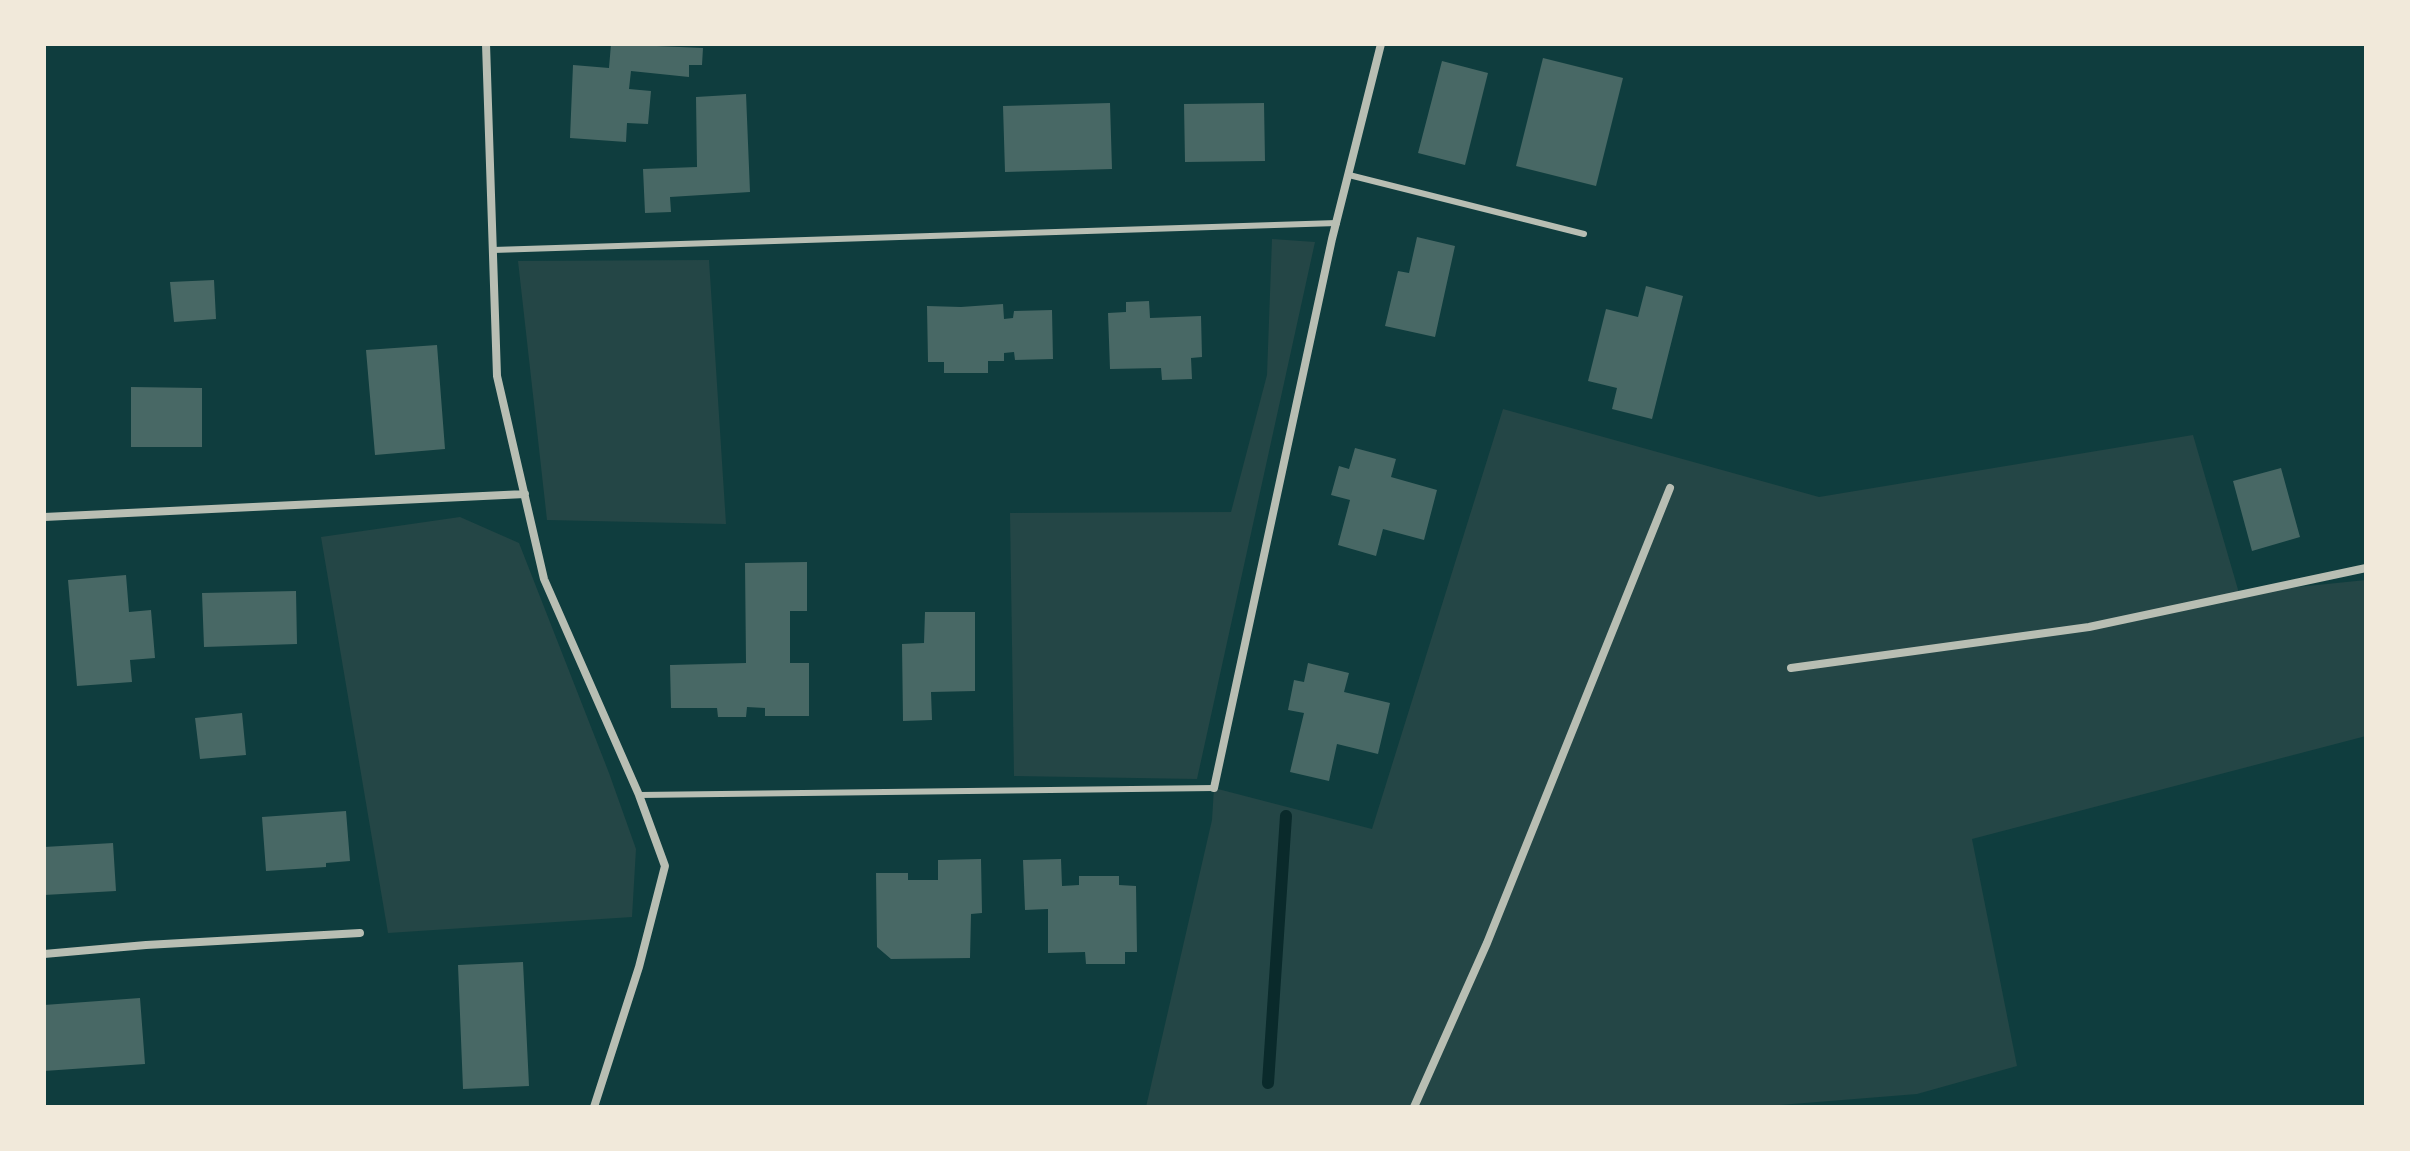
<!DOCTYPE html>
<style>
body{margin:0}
#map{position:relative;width:2410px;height:1151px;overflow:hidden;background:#0f3d3e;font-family:"Archivo Narrow",sans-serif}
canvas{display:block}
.frame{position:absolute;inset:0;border:46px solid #f1e9da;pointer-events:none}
</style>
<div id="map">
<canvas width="2410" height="1151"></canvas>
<div class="frame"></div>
</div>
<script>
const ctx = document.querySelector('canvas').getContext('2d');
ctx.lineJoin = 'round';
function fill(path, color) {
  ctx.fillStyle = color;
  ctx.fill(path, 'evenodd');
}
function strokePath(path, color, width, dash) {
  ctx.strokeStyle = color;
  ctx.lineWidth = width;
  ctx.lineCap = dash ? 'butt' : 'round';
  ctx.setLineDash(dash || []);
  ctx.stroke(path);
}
const green = new Path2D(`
 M1272,239L1315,242L1197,779L1014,776L1010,513L1231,512L1267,375Z
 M709,260L726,524L547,520L518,261Z
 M1503,409L1819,497L2193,435L2239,593L2366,580V736L1972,839L2017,1066L1917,1094L1755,1107H1146L1212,820L1214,788L1372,829Z
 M460,517L519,543L609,773L636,849L632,917L388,933L321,537Z`);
const stream = new Path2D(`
 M1268,1083L1286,816`);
const building = new Path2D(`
 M611,44L703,48L702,65H689V77L631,71L629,89L651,91L648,124L627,123L626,142L570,138L573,65L609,68Z
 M1543,58L1623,78L1596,186L1516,166Z
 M1442,61L1488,73L1465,165L1418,153Z
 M746,94L750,192L670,197L671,212L645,213L643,169L697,167L696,97Z
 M1110,103L1112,169L1005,172L1003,106Z
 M1264,103L1265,161L1185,162L1184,104Z
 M1417,237L1455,246L1435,337L1385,326L1398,271L1409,273Z
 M214,280L216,319L174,322L170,282Z
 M1646,286L1683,296L1652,419L1612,409L1617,388L1588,381L1606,309L1638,317Z
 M1149,301L1150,318L1201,316L1202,357L1191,358L1192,379L1162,380L1161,368L1110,369L1108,313L1126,312V302Z
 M1003,304L1004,319L1013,318L1014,311L1052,310L1053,359L1015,360L1014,352L1004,353V361H988V373H944V362H928L927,306L961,307Z
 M437,345L445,449L375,455L366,350Z
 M131,387L202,388V447H131Z
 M1355,448L1396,459L1391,477L1437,490L1424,540L1383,529L1376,556L1338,545L1350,500L1331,495L1339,466L1349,469Z
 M2281,468L2300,537L2252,551L2233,481Z
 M807,562V611H790V663H809V716H765V708L747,707L746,717H718L717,708H671L670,665L746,663L745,563Z
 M126,575L129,612L151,610L155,658L130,660L132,682L77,686L68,580Z
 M296,591L297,644L204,647L202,593Z
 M925,612H975V691L931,692L932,720L903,721L902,644L924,643Z
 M1308,663L1349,673L1344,692L1390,703L1378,754L1337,744L1329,781L1290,772L1304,713L1288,710L1294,680L1304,682Z
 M242,713L246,755L200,759L195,718Z
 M346,811L350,861L326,863V867L266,871L262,817Z
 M113,843L116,891L44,895V847Z
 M981,859L982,913L971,914L970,958L891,959L877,947L876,873H908V880H938V860Z
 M1061,859L1062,886L1079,885V876H1119V885L1136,886L1137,952H1125V964H1086L1085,952L1048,953V909L1025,910L1023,860Z
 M523,962L529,1086L463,1089L458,965Z
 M140,998L145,1064L44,1071V1005Z`);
const service = new Path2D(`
 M1349,175L1584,234
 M493,250L1337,223
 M639,795L1214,788`);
const minor = new Path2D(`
 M486,44L497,376L544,579L639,795L665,866L639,967L594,1107
 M44,517L525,494
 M1791,668L2089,627L2366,568
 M1214,788L1332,239L1381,44
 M44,954L146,945L360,933
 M1414,1107L1487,943L1670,488`);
fill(green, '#244646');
strokePath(stream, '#0a2a2b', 12);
fill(building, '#486865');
strokePath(service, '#b8beb3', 6);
strokePath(minor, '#b8beb3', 8);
</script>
